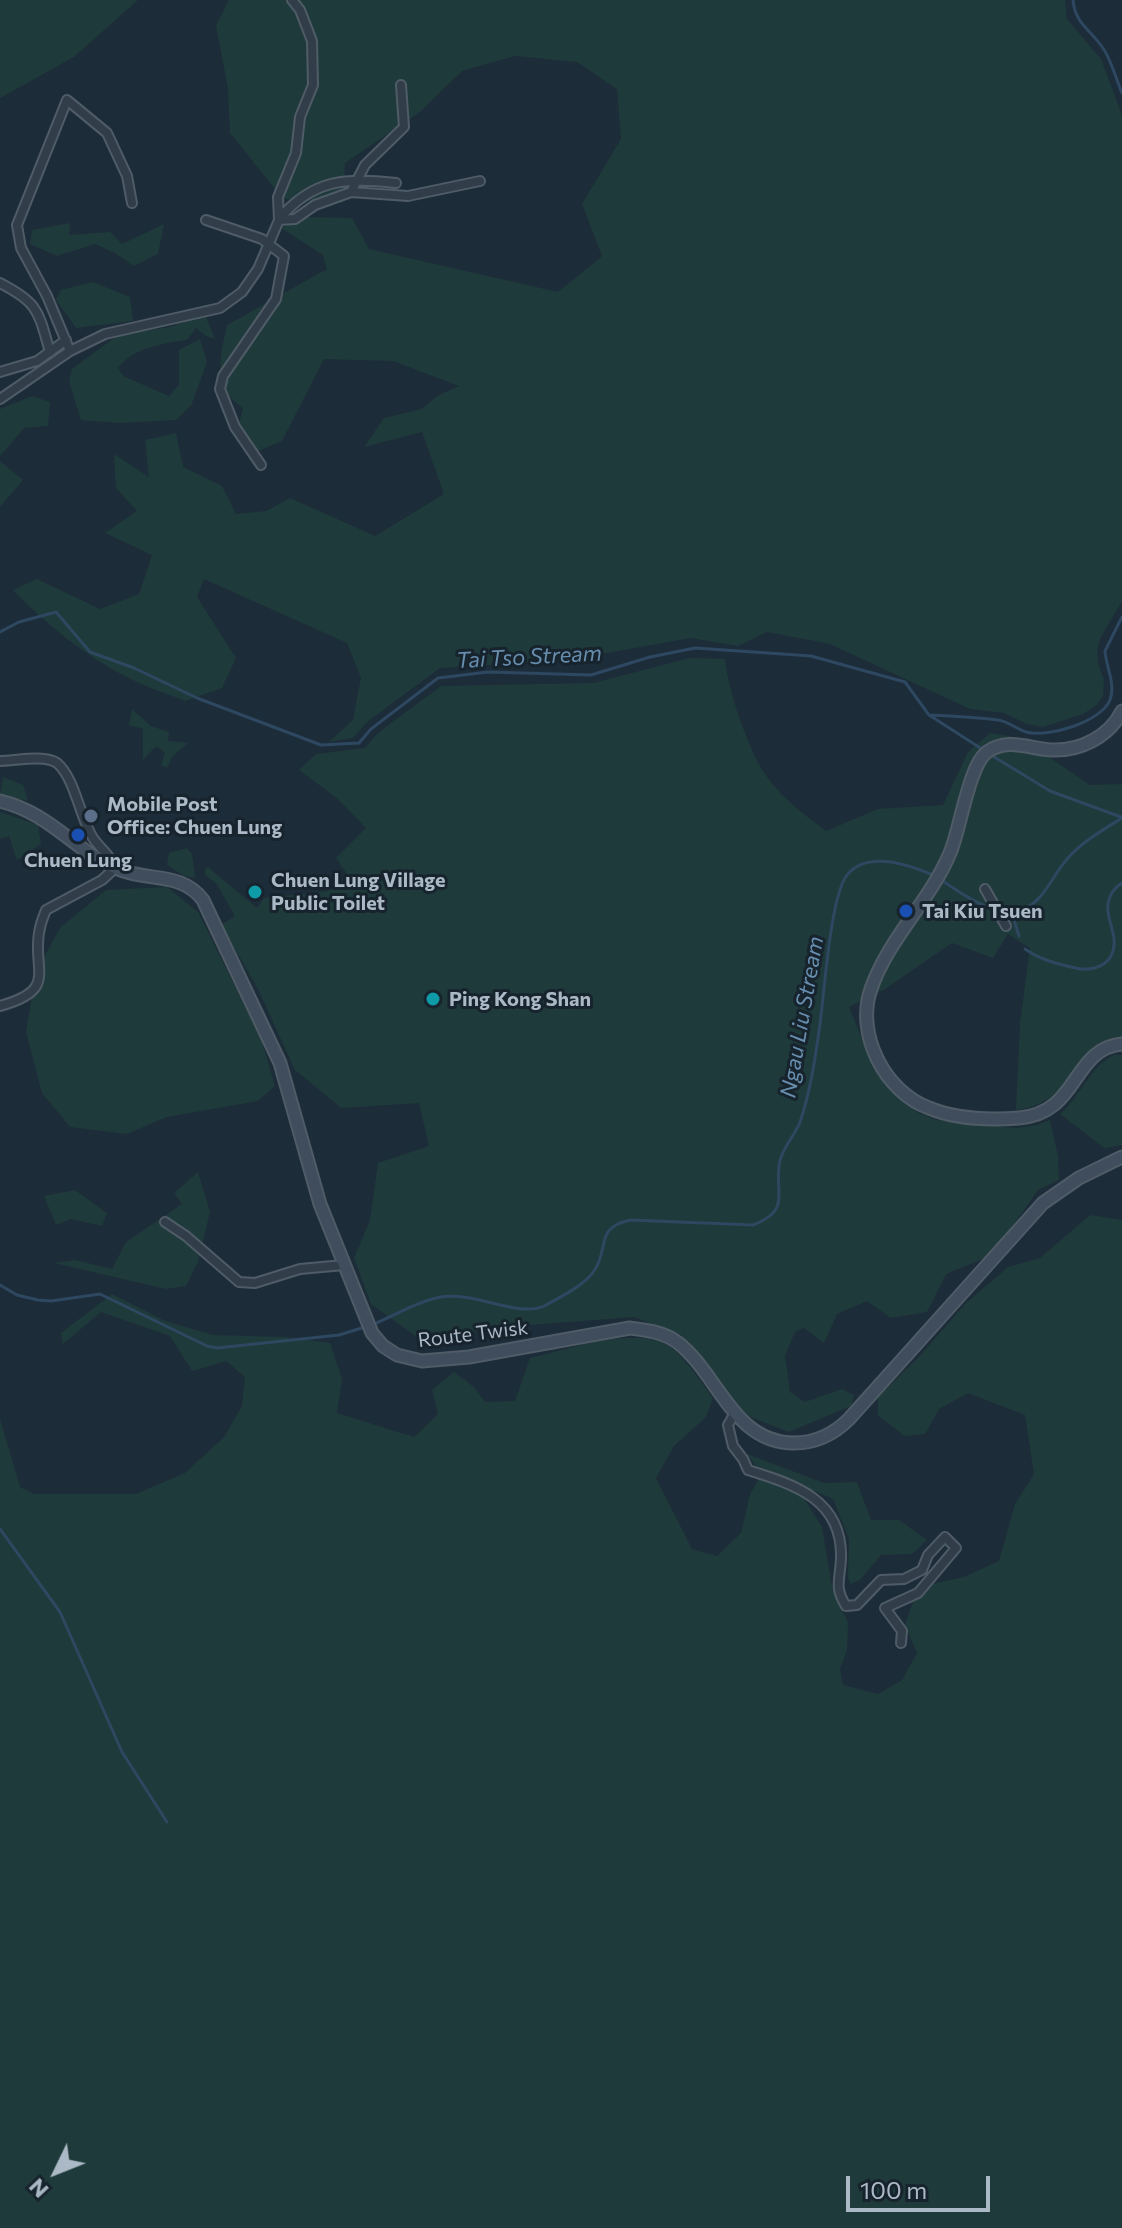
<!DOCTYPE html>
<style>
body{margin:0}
#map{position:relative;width:1122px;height:2228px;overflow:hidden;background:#1d2c39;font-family:Commissioner,sans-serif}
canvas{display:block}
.north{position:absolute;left:16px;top:2132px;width:80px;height:80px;-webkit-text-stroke:6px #17232d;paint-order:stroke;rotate:227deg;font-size:22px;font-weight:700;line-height:32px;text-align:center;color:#abb9c6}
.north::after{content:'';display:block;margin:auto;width:28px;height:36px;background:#abb9c6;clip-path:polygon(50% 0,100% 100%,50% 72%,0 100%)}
.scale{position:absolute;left:846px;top:2176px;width:144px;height:36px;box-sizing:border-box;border:4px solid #abb9c6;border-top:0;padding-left:10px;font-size:24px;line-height:28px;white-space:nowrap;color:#abb9c6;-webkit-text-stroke:6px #17232d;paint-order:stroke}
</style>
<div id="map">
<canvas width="1122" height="2228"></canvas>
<div class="north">N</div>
<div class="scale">100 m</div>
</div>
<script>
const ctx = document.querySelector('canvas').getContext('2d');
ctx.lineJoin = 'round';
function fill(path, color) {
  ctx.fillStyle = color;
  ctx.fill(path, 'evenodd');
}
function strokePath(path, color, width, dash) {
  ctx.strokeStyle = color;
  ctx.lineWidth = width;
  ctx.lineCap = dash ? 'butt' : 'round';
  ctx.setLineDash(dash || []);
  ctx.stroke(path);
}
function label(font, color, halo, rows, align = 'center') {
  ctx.font = font + ' Commissioner,sans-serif';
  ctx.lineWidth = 6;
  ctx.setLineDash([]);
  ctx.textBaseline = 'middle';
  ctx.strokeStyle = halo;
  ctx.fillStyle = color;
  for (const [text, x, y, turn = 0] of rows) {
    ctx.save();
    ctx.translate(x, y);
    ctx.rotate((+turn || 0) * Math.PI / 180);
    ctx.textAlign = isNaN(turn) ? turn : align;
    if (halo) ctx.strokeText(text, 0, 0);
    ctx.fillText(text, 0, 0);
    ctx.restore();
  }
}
const green = new Path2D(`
 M0,0H138L74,57L0,98Z
 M229,0H1065L1067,19L1101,59L1122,115V601L1101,637L1097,650L1098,664L1104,680L1103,696L1097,705L1083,714L1043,727L1027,724L1004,713L970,709L830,644L767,632L738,646L691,638L567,660L440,668L367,722L353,738L329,742L353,720L361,678L347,643L204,579L197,597L236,658L222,688L185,701C166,693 145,687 127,677C85,656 46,624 13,590L37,579L100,609L139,594L152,555L105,533L137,511L116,488L114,454L149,477L145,440L176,433L183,467L222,486L236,514L266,511L290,498L375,536L444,494L422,432L364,447L384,418L422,409L437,396L459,386L393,361L324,359L282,441L249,455L237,431L243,408C211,386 220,358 227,325L327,269L323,255L281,228L306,217L352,218L369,249L558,292L602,256L582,204L621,139L617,89L577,62L515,56L462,71L420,112L345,163L343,203L283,199L230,133L228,89L216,26Z
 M70,223L69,235L110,232L122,244L164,224L158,254L134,266L115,253L95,244L57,256L30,244L32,230Z
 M93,282L130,297L133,321L76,328L56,300L61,290Z
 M205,315L215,339L206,336L196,328L187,340C164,343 132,348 118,368L123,376L169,396L179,385V350L200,339L207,362L191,406L176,420L119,423L81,420L69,381L72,369L118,335L170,327Z
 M32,396L50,402L48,426L24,428L0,456V409Z
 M0,461L23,480L0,507Z
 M689,658L725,659C728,691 750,756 770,781C786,801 806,816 826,831L878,809L943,805L968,752L990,733L1021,738L1090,785L1122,784V1037C1065,1042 1081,1102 1016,1110L1020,1023L1030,948L1008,934L993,958L952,943L885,989L849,1007L875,1070L917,1112L936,1120L1017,1128L1037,1125L1050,1120L1058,1156L1059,1180L1038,1190L992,1255L946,1274L927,1312L891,1318L867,1301L837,1314L824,1343L804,1328L795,1332L785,1356L790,1392L805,1402L842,1389L854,1395L851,1406L789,1432L745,1415L681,1335L634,1317L504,1327L421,1340L371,1304L354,1258L370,1220L378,1163L429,1146L419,1103L341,1108L295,1070L258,989L221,925L235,916L216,883L205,875V869L208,867L257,908L264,898L328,891L350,878L336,858L366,828L338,799L299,770L316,754L365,748L379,732L441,686L594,683Z
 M132,709L151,726L169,732L168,741L188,743L172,757L167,768L161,765L165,753L156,746L143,760V729L129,725Z
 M3,777L23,785L28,801L0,795Z
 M0,812L38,825L41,844L17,860L9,836L0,839Z
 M187,848L192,854L195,878L184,876L167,865L169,853Z
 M167,887L198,912L261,1038L275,1086L258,1101L167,1117L127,1134L70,1127L42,1093L26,1032L36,972L60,928L106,890Z
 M1114,1055H1122V1145L1104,1148L1060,1114C1081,1096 1090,1066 1114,1055Z
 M198,1172L210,1212L198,1262L186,1286L166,1289L54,1263L75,1260L112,1269L126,1242L182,1204L174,1193Z
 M75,1190L107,1213L102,1226L71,1219L56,1225L44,1196Z
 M1090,1215L1122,1220V2228H0V1419L20,1487L34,1494H136L185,1473L224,1437L242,1406L245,1377L226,1361L192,1371L170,1336L101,1312L63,1344L61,1333L112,1294L165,1321L213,1335L285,1337L330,1343L342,1379L337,1413L414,1437L438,1414L432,1390L454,1372L474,1387L485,1402L515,1401L530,1358C567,1350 635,1325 669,1346C687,1359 700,1381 713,1398L706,1417L674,1446L656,1478L692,1549L717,1556L741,1533L750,1495L760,1476L802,1495L822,1527L832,1587L848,1623L847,1650L840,1669L843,1685L878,1694L902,1680L917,1653L905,1625L918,1587L964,1577L999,1561L1015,1504L1034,1474L1025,1415L968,1393L939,1409L925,1434L905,1436L878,1416V1397L919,1357L965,1304L1008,1267L1040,1258Z
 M747,1454L824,1483L857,1482L871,1520H899L927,1540L912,1554L881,1555L860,1580L851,1584L848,1578L849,1539L833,1499L755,1465Z`);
const stream = new Path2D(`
 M1073,0C1075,27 1096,32 1107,55C1113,67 1117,81 1122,93
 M0,632L19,622L56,612L90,652L134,668L197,698L321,745L359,743L371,729L438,678L488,672L591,675L650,657L695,648L811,656L905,682L929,715L985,751
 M929,715C952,716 975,717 998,720C1008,721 1016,729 1026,732C1048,738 1101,722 1110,700C1116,684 1106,667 1105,651L1122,617
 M991,755L1050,791L1121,817
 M940,879C967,897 1009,930 1039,898C1050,886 1057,870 1068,858C1083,841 1103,830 1122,818
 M1011,910L1019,936
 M1025,949C1039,959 1054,963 1071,967C1092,973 1116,966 1114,939C1113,927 1106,916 1108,903C1110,894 1114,888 1122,883
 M0,1285L17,1295L38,1300L51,1301L100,1294L207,1346L217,1348L339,1335L365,1327
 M372,1325C394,1316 418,1301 441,1297C473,1291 518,1318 544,1306C559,1298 585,1285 594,1271C610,1248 594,1228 630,1220L753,1225C793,1210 773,1192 780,1160C784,1146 795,1135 800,1122C812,1088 818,1042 822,1007C825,981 832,893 847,875C867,850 910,865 933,875
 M0,1529L60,1612L122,1752L167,1822`);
const minor = new Path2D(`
 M351,192L365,165L404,127L401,85
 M279,219C314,178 346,178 396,183
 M206,220L262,239L284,256L276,299L223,376L220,389L235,427L261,465
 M279,220L295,219L315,205L351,192L408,196L480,181
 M0,283C39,303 38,311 50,352
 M70,351L47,296L21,248L17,225L67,100L107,133L127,176L132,203
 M0,372L37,361L66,340
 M0,399L70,351L105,334L220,308L242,292L258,269L279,220L278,197L296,153L300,117L313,85L312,41L300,10L292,0
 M0,761C15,761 44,754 57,763C75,778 80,818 93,838C101,850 110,854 115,868L102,880L46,910C44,915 41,922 40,928C30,969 61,989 0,1006
 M985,889L1006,926
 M165,1222L186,1236L239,1282L255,1283L300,1269L344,1265
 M735,1413L728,1425L733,1446L743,1459L748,1470C796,1485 843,1500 841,1559C840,1580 834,1587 846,1606L857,1605L881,1580L904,1579L922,1570L928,1555L945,1537L956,1548L918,1593L885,1608L902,1631L901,1643`);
const secondary = new Path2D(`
 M1122,711C1109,737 1080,751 1052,750C1030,749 1008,737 987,752C969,765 960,830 950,853C930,901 888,939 871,989C855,1034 885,1092 929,1108C955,1119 991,1120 1019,1118C1080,1113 1071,1049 1122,1044
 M0,801C51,813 74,851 118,869C148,882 181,871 203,900L280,1063L320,1204L372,1333L383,1346L397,1355L422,1361L469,1357L630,1328C646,1330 663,1332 677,1342C718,1373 733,1443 794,1443C816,1443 834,1434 849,1419L1043,1203L1079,1178L1122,1157`);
const markers = [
 [91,816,8,"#5c6f8a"],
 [78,835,8,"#1a4fb4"],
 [255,892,8,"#0f9aa8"],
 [906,911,8,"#1a4fb4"],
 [433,999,8,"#0f9aa8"]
];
const poiNames = [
 ["Mobile Post",107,804],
 ["Office: Chuen Lung",107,827],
 ["Chuen Lung",78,860,"center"],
 ["Chuen Lung Village",271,880],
 ["Public Toilet",271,903],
 ["Tai Kiu Tsuen",922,911],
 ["Ping Kong Shan",449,999]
];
const streetNames = [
 ["Route Twisk",473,1334,-7]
];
const waterNames = [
 ["Tai Tso Stream",529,657,-3],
 ["Ngau Liu Stream",802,1017,-80]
];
fill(green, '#1f3a3a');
strokePath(stream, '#2d4860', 3);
strokePath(minor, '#4f5c67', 12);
strokePath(secondary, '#4f5c67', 15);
strokePath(minor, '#313e49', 8);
strokePath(secondary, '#3f4d5d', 11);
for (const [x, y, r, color] of markers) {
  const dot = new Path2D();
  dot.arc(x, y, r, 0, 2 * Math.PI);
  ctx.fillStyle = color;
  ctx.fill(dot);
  strokePath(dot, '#17232d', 3);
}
label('bold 20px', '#abb9c6', '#17232d', poiNames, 'left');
label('20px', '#abb9c6', '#17232d', streetNames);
label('italic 22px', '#678eae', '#17232d', waterNames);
</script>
